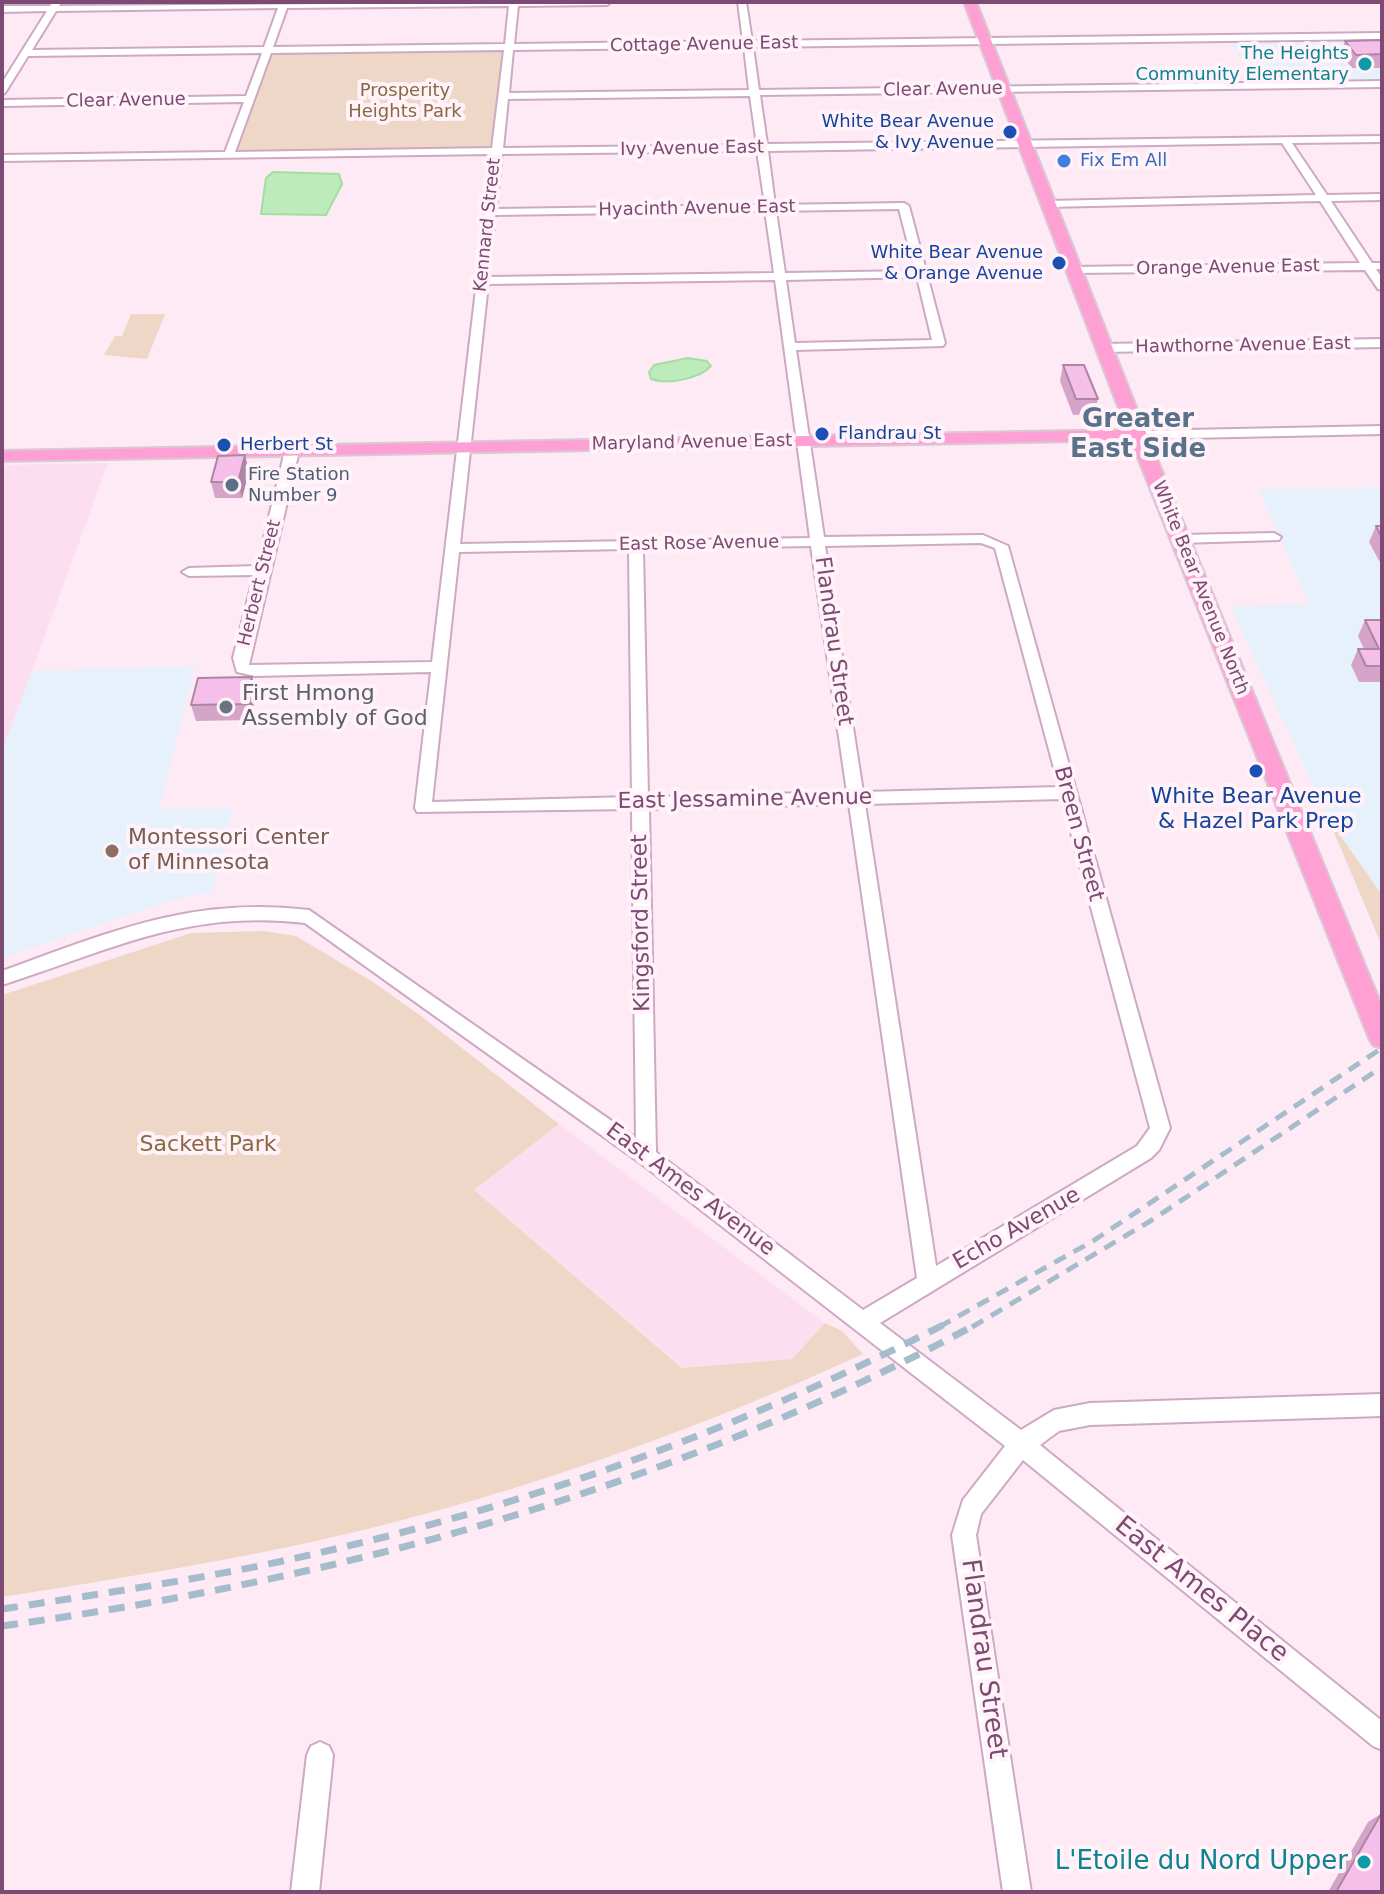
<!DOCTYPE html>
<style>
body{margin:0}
#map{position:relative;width:1384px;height:1894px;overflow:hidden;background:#feeaf5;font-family:"DejaVu Sans",sans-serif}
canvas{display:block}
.frame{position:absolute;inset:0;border:4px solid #7d4a73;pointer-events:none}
</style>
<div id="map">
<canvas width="1384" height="1894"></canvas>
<div class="frame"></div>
</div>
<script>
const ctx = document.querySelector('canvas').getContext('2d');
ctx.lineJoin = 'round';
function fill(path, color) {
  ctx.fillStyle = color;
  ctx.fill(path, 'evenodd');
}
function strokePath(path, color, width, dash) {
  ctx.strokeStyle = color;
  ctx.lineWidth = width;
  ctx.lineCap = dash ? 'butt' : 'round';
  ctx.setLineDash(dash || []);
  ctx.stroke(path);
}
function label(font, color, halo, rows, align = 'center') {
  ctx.font = font + ' "DejaVu Sans",sans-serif';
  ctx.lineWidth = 8;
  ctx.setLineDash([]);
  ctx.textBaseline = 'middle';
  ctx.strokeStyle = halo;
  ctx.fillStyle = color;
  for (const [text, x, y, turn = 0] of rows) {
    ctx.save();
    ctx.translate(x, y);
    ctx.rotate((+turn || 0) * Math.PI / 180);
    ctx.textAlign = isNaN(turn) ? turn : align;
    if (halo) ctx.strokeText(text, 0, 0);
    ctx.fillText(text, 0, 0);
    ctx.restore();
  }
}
const residential = new Path2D(`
 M108,463L32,671L2,752V465Z
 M559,1124L825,1323L792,1359L683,1368L474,1190Z`);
const education = new Path2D(`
 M1382,41V79L1255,81L1231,43Z
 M1382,487V895L1328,818L1230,606L1310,605L1258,489Z
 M195,666L159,809L233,807L213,892L172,900L2,958V752L32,671Z`);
const green = new Path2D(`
 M1313,46L1325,47L1336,61C1317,61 1292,64 1282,47Z
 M508,49L497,151L229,155L268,50Z
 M131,314H165L147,359L104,355L115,336H122Z
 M1328,818L1382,895V946Z
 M263,931L296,936L373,982L421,1016L559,1124L474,1190L682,1368L792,1359L825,1323L842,1331L863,1354C697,1430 521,1493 342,1535C230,1561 116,1579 2,1597V995L191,933Z`);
const water = new Path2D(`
 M273,172L339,174L342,184L326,215L261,214L266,178Z
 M688,358L707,361L711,366C699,379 667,385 651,379L649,372L654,365Z`);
const minor = new Path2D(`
 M53,2H61L59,6L611,2L607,5L518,6L514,44L743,41L738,2H746L752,41L1382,33V39L753,47L759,90L1382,81V87L760,95L767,144L1382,136V142L1292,143L1327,195L1382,194V200L1331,201L1372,263H1382V269H1376L1382,278V290L1378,289L1365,270L1073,273L1067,270L1073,267L1360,263L1320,201L1047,207L1042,204L1047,201L1316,195L1282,143L768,151L775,205L904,203L909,206L945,343L943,346L796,350L824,537L983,535L1008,546L1170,1128L1159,1150L1151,1158L880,1323L1021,1430L1054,1410L1090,1403L1382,1394V1416L1090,1425L1059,1431L1040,1445L1382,1721V1750L1373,1746L1023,1460L981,1514L976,1535L1031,1892H1003L952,1535L963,1500L1005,1446L639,1162L305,923C187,909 110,950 2,985V971C110,932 192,896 309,910L636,1138L632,809L417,812L415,808L431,672L255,676L237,672L233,658L254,575L189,576L182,572L189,568L257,566L285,451L297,448L299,451L249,665L432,662L492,154L2,161V155L225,152L244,102L2,106V100L246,96L262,53L28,56L5,93L2,94V83L47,11L2,12V6H50ZM509,6L505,44L273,47L287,8ZM278,8L264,47L32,50L56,11ZM744,47L749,90L509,93L513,50ZM504,50L492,148L235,152L271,53ZM750,96L757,145L503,148L508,99ZM757,151L765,205L496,209L502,154ZM899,209L915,271L785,273L776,211ZM765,211L774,273L489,277L495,215ZM917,277L932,340L795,343L786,280ZM775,280L810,538L460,544L488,284ZM981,543L995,548L1059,787L863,792L825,546ZM811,546L847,792L648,797L643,549ZM629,549L632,797L432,802L459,552ZM1062,799L1150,1128L1137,1146L936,1266L865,804ZM849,804L917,1278L863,1310L656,1152L649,809Z
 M1382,339V347L1104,352L1098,348L1104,344Z
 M1382,426V434L1138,439L1132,435L1138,431Z
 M1274,533L1281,537L1279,540L1181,543L1174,539L1181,535Z
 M320,1742L329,1746L333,1755L319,1892H291L307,1755L311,1746Z`);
const major = new Path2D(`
 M964,2H976L1147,435L1382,1007V1048L1373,1045L1369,1038L1131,440L2,461V451L1127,430Z`);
const railFar1 = new Path2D(`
 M939,1327L1093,1241L1382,1048
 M972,1327L1152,1220L1382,1067`);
const rail = new Path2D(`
 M2,1609C88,1596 174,1583 259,1566C496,1517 727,1436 943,1325
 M2,1626C343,1579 671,1488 975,1325`);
const wall = new Path2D(`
 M1382,40V68H1352L1341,54L1345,41Z
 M1063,365L1098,399L1094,414L1073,415L1060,381Z
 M249,471L242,498H215L211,482Z
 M1376,526H1382V566L1369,542Z
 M1365,620H1382V682H1359L1351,665L1358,649H1364L1358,636Z
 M252,677L256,693L250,720L196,721L191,705Z
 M1381,1814L1382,1892H1328L1368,1822Z`);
const shadedWall = new Path2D(`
 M245,455L249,471L242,498L238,482Z
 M252,677L256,693L250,720L245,704Z`);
const building = new Path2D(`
 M1382,40V54L1356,55L1345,41Z
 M1063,365H1084L1098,399H1076Z
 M245,455L238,482H211L218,456Z
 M1376,526H1382V538Z
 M1365,620H1382V666H1366L1358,649H1379Z
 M252,677L245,704L191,705L198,678Z
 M1381,1814L1382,1815V1892H1336Z`);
const markers = [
 [1365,64,8,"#0f9aa8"],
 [1010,132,8,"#1a4fb4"],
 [1064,161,8,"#3f7fe0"],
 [1059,263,8,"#1a4fb4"],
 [822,434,8,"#1a4fb4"],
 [224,445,8,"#1a4fb4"],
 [232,485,8,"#5c6f8a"],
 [226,707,8,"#6b7280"],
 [1256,771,8,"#1a4fb4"],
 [112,851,8,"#8d6e63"],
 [1364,1862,8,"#0f9aa8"]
];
const farStreetnames = [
 ["Cottage Avenue East",704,45,-1],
 ["Clear Avenue",943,90,-1],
 ["Clear Avenue",126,101,-1],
 ["Ivy Avenue East",692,149,-1],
 ["Hyacinth Avenue East",697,209,-1],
 ["Kennard Street",488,225,-84],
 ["Orange Avenue East",1228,268,-1],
 ["Hawthorne Avenue East",1243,346,-1],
 ["Maryland Avenue East",692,443,-1],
 ["East Rose Avenue",699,544,-1],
 ["Herbert Street",260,583,-76],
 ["White Bear Avenue North",1200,588,68]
];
const farCulturenames = [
 ["The Heights",1349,54],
 ["Community Elementary",1349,75]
];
const farParknames = [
 ["Prosperity",405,91],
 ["Heights Park",405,112]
];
const farTransitnames = [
 ["White Bear Avenue",994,122],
 ["& Ivy Avenue",994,143],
 ["White Bear Avenue",1043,253],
 ["& Orange Avenue",1043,274],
 ["Flandrau St",838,434,"left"],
 ["Herbert St",240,445,"left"]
];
const farShopnames = [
 ["Fix Em All",1080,161]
];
const farServicenames = [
 ["Fire Station",248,475],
 ["Number 9",248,496]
];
const streetNames = [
 ["Flandrau Street",833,641,82],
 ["East Jessamine Avenue",745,800,-1],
 ["Breen Street",1078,834,75],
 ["Kingsford Street",642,923,-91],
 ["East Ames Avenue",690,1190,37],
 ["Echo Avenue",1017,1229,-30]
];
const worshipNames = [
 ["First Hmong",242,694],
 ["Assembly of God",242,719]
];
const transitNames = [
 ["White Bear Avenue",1256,797],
 ["& Hazel Park Prep",1256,822]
];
const educationNames = [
 ["Montessori Center",128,838],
 ["of Minnesota",128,863]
];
const parkNames = [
 ["Sackett Park",208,1145]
];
const farDistrictnames = [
 ["Greater",1138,420],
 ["East Side",1138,450]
];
const nearStreetnames = [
 ["East Ames Place",1201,1590,39],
 ["Flandrau Street",983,1659,82]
];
const nearCulturenames = [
 ["L'Etoile du Nord Upper",1348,1862]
];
fill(residential, '#fcdef0');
fill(education, '#e6f1fb');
fill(green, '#eed7c6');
fill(water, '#bdebbc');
strokePath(water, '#a2dea1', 2);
strokePath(minor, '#cea8c4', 4);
strokePath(major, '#d8c9d5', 4);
fill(minor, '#fff');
fill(major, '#ffa0d4');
strokePath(railFar1, '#a5bdcb', 5, [13, 9]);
strokePath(rail, '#a5bdcb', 7, [16, 11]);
fill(wall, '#d4a4c9');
fill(shadedWall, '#ac86a4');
fill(building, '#f6bfea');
strokePath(building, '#ac86a4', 2);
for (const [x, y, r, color] of markers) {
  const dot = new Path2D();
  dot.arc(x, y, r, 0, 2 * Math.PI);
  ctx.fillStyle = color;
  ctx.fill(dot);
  strokePath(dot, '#fff2f9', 3);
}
label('18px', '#7d4a73', '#fff2f9', farStreetnames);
label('18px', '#0d838f', '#fff2f9', farCulturenames, 'right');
label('18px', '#8a6842', '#fff2f9', farParknames);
label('18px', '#164399', '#fff2f9', farTransitnames, 'right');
label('18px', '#366cbe', '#fff2f9', farShopnames, 'left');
label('18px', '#4e5e75', '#fff2f9', farServicenames, 'left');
label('22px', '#7d4a73', '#fff2f9', streetNames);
label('22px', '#5b616d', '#fff2f9', worshipNames, 'left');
label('22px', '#164399', '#fff2f9', transitNames);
label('22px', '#785e54', '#fff2f9', educationNames, 'left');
label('22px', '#8a6842', '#fff2f9', parkNames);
label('bold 26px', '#59728a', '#fff2f9', farDistrictnames);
label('26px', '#7d4a73', '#fff2f9', nearStreetnames);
label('26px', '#0d838f', '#fff2f9', nearCulturenames, 'right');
</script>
